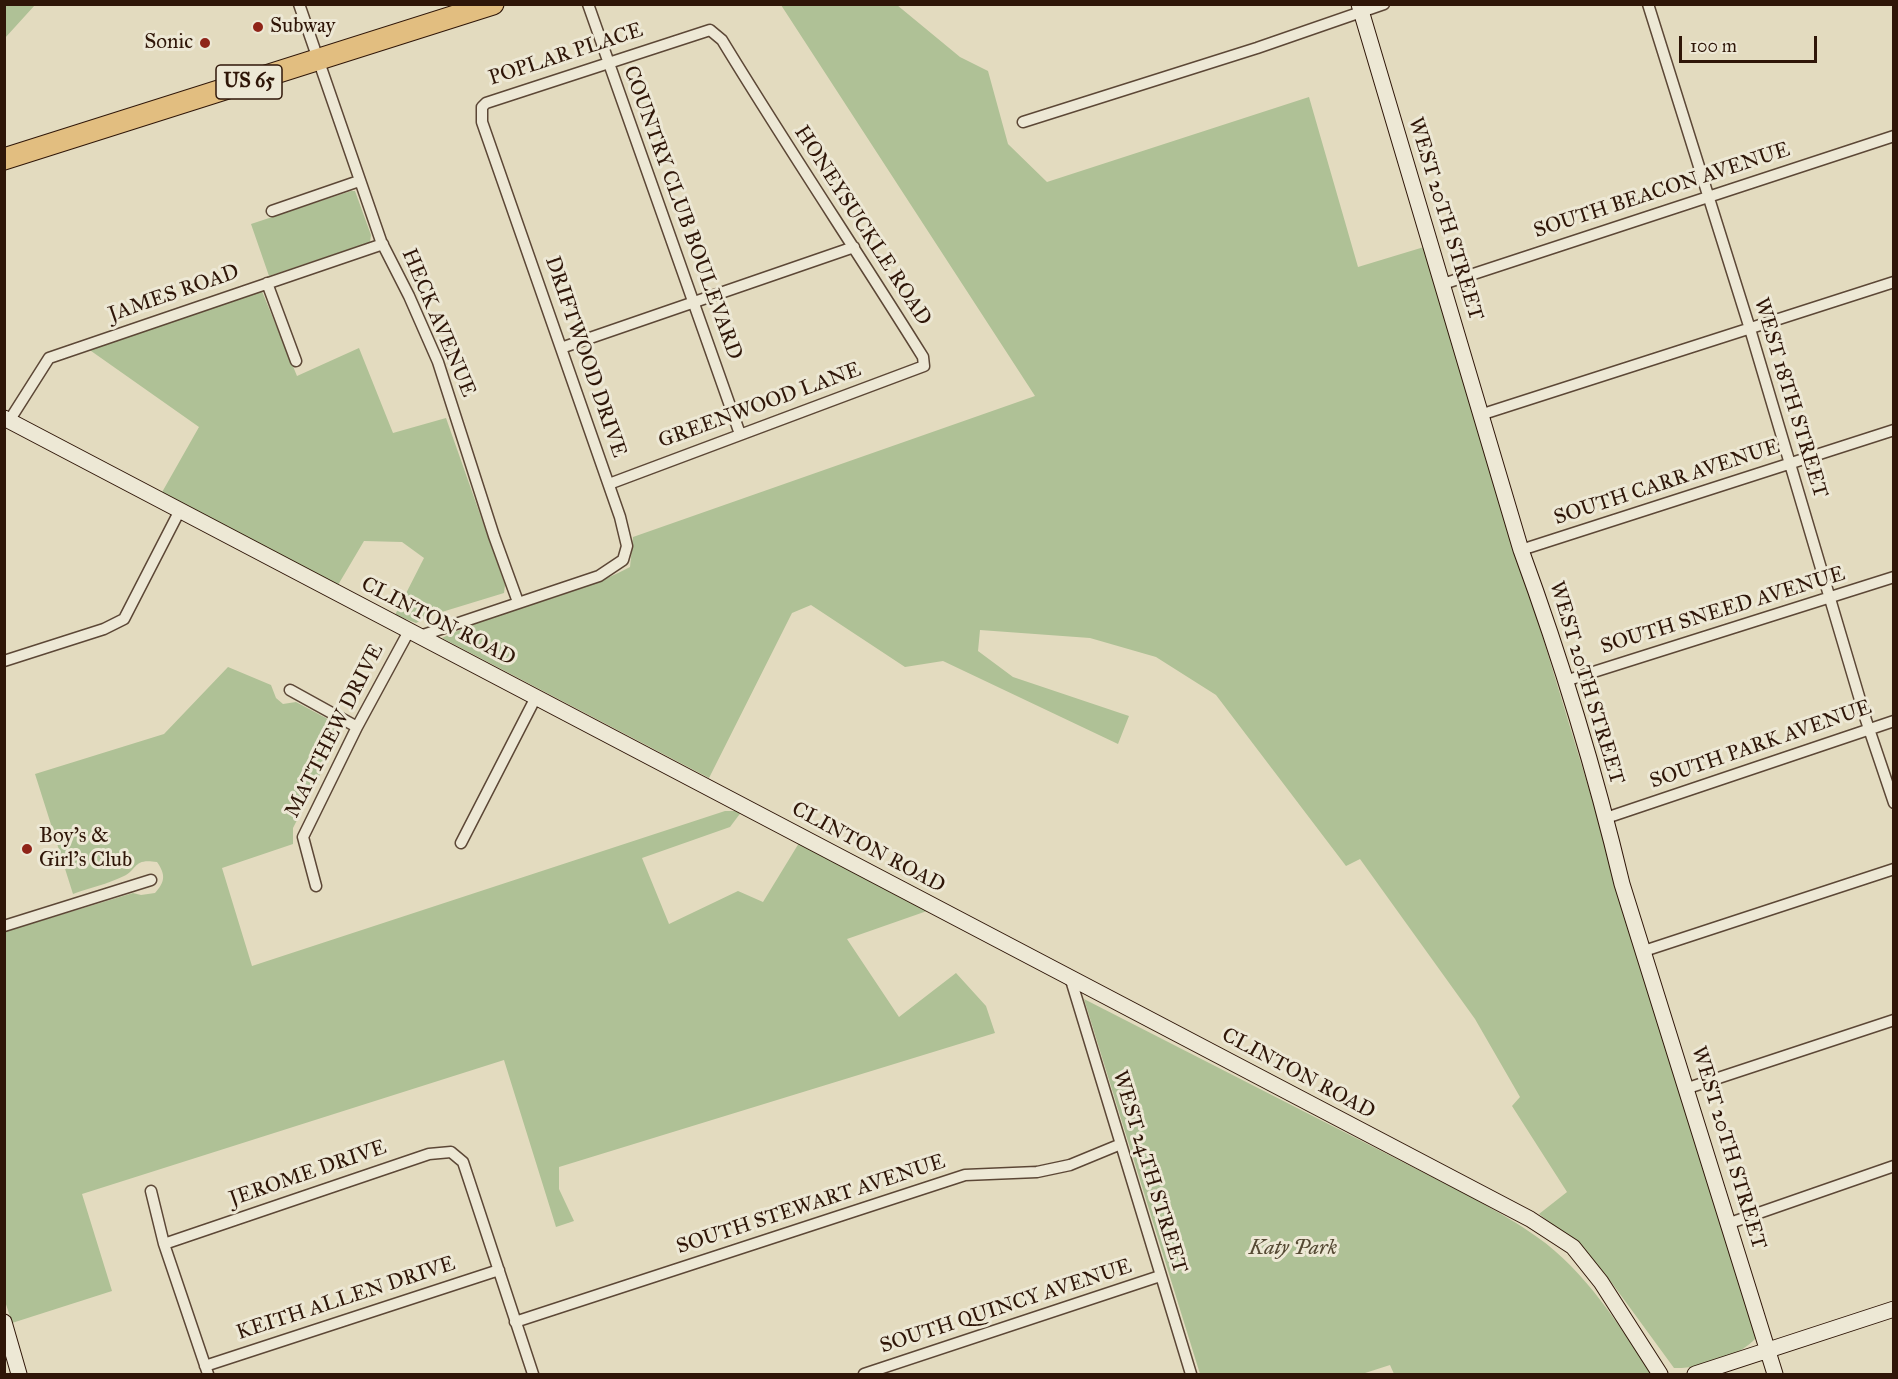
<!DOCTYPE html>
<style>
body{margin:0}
#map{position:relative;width:1898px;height:1379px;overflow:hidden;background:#e3dbbf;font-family:"IM FELL Great Primer",serif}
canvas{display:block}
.frame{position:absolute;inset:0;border:6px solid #2f1608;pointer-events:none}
.scale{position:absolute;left:1679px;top:36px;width:138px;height:27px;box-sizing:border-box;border:3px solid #2f1608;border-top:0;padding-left:8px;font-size:18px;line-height:21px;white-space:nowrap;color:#2f1608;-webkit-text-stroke:4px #ede8d5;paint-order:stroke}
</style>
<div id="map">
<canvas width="1898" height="1379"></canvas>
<div class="frame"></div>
<div class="scale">100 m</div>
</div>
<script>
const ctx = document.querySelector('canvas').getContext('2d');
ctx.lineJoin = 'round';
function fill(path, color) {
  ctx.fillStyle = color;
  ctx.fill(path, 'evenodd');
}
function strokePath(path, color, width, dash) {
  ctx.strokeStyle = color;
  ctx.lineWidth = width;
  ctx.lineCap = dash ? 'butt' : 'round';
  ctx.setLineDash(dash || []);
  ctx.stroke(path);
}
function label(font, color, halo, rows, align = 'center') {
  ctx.font = font + ' "IM FELL Great Primer",serif';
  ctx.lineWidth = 6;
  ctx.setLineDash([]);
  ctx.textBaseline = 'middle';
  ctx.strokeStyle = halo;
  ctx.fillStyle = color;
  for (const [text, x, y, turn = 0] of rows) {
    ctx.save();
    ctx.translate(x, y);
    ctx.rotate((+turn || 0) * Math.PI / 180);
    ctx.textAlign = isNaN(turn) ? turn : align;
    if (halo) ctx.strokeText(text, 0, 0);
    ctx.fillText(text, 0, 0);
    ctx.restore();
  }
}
const green = new Path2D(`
 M5,4L35,5L5,38L4,5Z
 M781,5H897L960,57L988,71L1008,144L1047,182L1309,97L1358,267L1424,247L1756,1338C1739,1357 1699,1369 1674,1368L1606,1275L1584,1250L1539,1214L1567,1192L1512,1106L1520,1097L1475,1019L1360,859L1346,866L1216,695L1156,657L1090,638L980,630L978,651L1013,677L1129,716L1118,744L943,661L905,667L811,605L792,613L709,778L442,638C503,608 570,599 630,567L633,537L1035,396Z
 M351,191H355L371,235L370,242L269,276L251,224Z
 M261,289L297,376L359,348L393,433L446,418L505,585L504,593L432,615L416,623L395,615L424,558L402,542L364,541L338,585L161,494L199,427L84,346Z
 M228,667L271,685L276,698L283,704L296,702L339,725L341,733L293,828V844L222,868L252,966L725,811H742L730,827L642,858L669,924L738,891L763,902L799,843L927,911L847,939L899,1017L956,973L986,1006L995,1033L559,1167V1189L574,1221L556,1227L504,1060L82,1194L112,1291L12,1323L4,1298V932L133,893L141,895L155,893C165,882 166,875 157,862C133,858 138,869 124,876C108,884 89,888 73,894L35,774L164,734Z
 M1084,999L1477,1200C1497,1212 1518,1223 1537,1237C1586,1271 1619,1326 1652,1374H1394L1390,1365L1362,1374H1200Z`);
const street = new Path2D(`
 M299,4L381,241L409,296L438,362L494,536L518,602
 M588,4L740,434
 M1648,4L1750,329L1866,720L1894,803
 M1023,122L1257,48L1384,4
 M272,211L359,181
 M267,283L296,361
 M1443,284L1894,136
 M561,348L854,247
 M1480,415L1894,282
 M9,421L49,358L383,244
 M1521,550L1894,430
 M420,636L599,576L623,560L627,546L620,517L482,122V107L486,103L710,30L722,40C787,147 857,251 923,357L924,366L609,484
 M4,661L104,629L124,619L179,512
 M1565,681L1894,577
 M290,690L357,727
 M1606,818L1894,721
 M461,843L536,697
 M316,886L303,837L357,727L409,631
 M4,926L151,880
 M1644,951L1894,869
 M1071,980L1191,1374
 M1688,1088L1894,1020
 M151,1191L164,1244L208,1374
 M1730,1223L1894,1166
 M164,1244L429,1154L451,1152L463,1162L533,1374
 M515,1322L965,1175L1037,1172L1070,1165L1121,1144
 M205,1366L499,1270
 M864,1374L1160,1276`);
const secondary = new Path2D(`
 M1359,4L1521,550C1561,659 1595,771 1622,884L1775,1374
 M4,418L1530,1219L1573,1247L1601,1282L1660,1374
 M4,1322L19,1374
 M1695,1374L1894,1309`);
const highway = new Path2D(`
 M4,159L493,4`);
const markers = [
 [258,27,6,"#8f2418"],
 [205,43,6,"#8f2418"],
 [27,849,6,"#8f2418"]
];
const shields = [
 [249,82,66]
];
const shieldNames = [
 ["US 65",249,82]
];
const poiNames = [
 ["Subway",270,27],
 ["Sonic",193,43,"right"],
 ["Boy's &",39,837],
 ["Girl's Club",39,861]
];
const streetNames = [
 ["POPLAR PLACE",566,55,-18],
 ["SOUTH BEACON AVENUE",1662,191,-18],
 ["COUNTRY CLUB BOULEVARD",682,213,70],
 ["WEST 20TH STREET",1445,219,73],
 ["HONEYSUCKLE ROAD",862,226,57],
 ["JAMES ROAD",174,294,-19],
 ["HECK AVENUE",438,323,67],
 ["DRIFTWOOD DRIVE",585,357,71],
 ["WEST 18TH STREET",1790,398,73],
 ["GREENWOOD LANE",760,406,-20],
 ["SOUTH CARR AVENUE",1667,483,-18],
 ["SOUTH SNEED AVENUE",1723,611,-17],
 ["CLINTON ROAD",438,622,27],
 ["WEST 20TH STREET",1586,683,73],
 ["MATTHEW DRIVE",335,731,-63],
 ["SOUTH PARK AVENUE",1761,745,-19],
 ["CLINTON ROAD",868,848,28],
 ["CLINTON ROAD",1298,1074,28],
 ["WEST 20TH STREET",1728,1148,73],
 ["WEST 24TH STREET",1149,1172,73],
 ["JEROME DRIVE",308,1174,-19],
 ["SOUTH STEWART AVENUE",811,1205,-18],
 ["KEITH ALLEN DRIVE",346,1299,-18],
 ["SOUTH QUINCY AVENUE",1006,1307,-18]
];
const parkNames = [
 ["Katy Park",1293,1249]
];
fill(green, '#afc196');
strokePath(street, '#5c4736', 13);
strokePath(secondary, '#2f1608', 17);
strokePath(highway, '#2f1608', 23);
strokePath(street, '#ede8d5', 10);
strokePath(secondary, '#ede8d5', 15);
strokePath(highway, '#e2be80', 21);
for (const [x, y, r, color] of markers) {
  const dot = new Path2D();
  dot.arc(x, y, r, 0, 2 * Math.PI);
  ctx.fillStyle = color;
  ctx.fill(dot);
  strokePath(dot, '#ede8d5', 2);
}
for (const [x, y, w] of shields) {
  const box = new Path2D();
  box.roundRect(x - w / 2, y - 17, w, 34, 4.5);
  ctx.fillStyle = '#ede8d5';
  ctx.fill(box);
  strokePath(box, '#2f1608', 1.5);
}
label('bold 20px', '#2f1608', null, shieldNames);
label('21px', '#2f1608', '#ede8d5', poiNames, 'left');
label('21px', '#2f1608', '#ede8d5', streetNames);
label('italic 21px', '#554933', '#ede8d5', parkNames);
</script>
